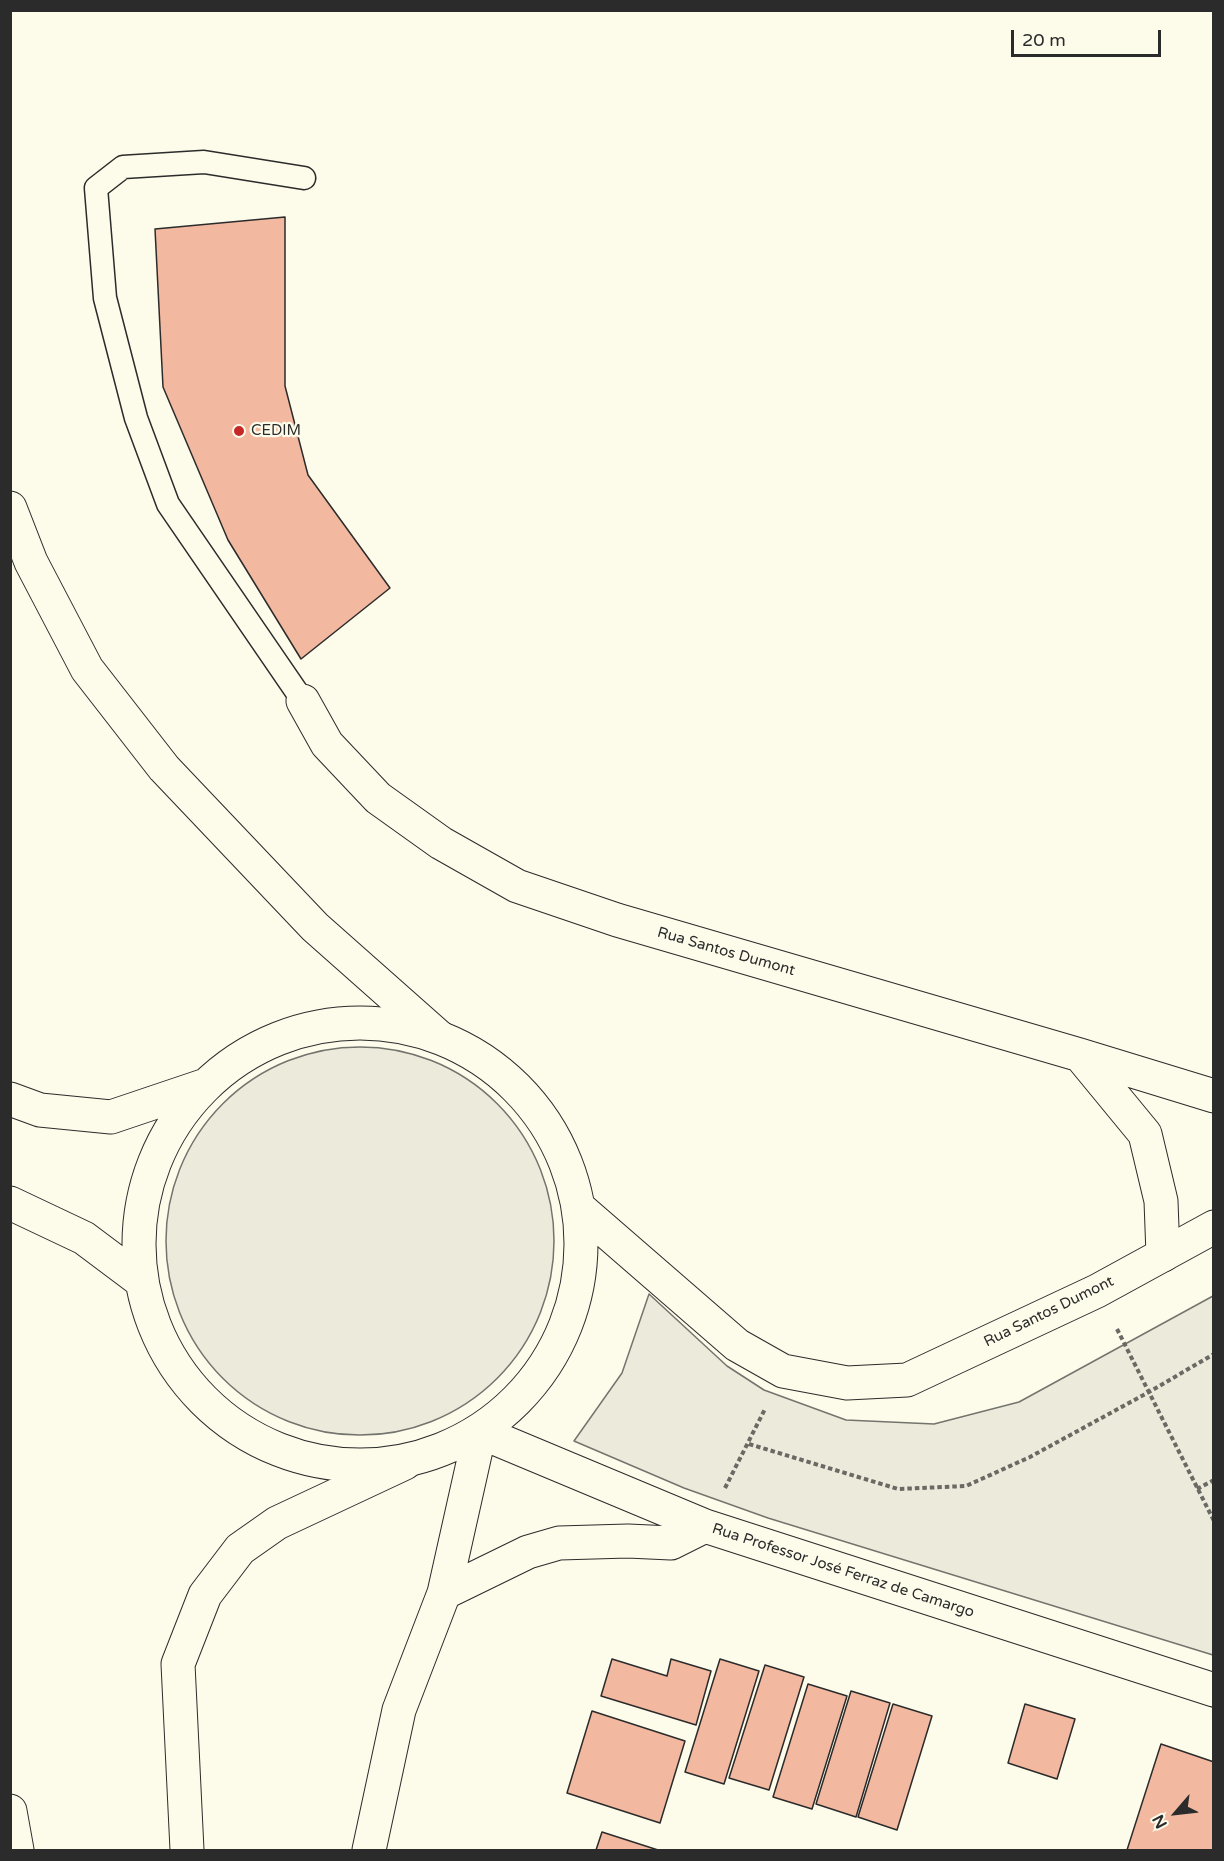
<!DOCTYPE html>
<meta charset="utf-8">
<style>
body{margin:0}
#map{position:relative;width:1224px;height:1861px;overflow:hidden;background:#fdfbea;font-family:"Varela Round",sans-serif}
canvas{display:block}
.frame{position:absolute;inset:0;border:12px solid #2b2b2b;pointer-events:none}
.north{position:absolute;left:1146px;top:1783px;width:60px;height:60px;-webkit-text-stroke:4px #fdfbea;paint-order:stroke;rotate:242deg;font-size:16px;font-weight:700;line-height:24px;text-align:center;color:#2b2b2b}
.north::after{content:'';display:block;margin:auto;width:21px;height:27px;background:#2b2b2b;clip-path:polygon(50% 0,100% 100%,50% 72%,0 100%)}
.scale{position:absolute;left:1011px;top:30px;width:150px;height:27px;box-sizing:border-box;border:3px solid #2b2b2b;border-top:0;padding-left:8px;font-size:18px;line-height:21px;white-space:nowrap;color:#2b2b2b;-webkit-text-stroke:4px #fdfbea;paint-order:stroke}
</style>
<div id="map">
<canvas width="1224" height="1861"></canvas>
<div class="frame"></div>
<div class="north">N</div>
<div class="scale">20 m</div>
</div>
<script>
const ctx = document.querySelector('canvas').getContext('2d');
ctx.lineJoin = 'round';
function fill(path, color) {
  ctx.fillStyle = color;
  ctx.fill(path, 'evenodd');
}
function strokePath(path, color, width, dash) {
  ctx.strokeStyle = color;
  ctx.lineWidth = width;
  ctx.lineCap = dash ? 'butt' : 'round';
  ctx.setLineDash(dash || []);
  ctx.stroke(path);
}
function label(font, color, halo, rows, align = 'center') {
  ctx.font = font + ' "Varela Round",sans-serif';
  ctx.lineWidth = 4.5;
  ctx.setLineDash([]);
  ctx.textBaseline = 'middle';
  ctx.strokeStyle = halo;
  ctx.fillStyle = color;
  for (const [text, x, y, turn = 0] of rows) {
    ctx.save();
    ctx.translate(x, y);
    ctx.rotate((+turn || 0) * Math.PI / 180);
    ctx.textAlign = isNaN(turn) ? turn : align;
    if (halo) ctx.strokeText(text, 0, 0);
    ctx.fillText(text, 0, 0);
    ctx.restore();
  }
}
const green = new Path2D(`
 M166 1241a194 194 0 1 1 388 0a194 194 0 1 1-388 0Z
 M649,1294L727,1366L764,1390L846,1420L934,1424L1019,1402L1213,1296V1655L768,1518L684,1488L574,1441L622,1373Z`);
const building = new Path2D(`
 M285,217V386L308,475L390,588L301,659L228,540L163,387L155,229Z
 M612,1659L667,1676L671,1659L711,1671L696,1725L601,1696Z
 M720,1659L759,1671L724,1784L685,1772Z
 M765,1665L804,1677L769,1790L729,1778Z
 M808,1684L847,1696L812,1809L773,1797Z
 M851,1691L890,1703L856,1817L816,1804Z
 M893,1704L932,1716L897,1830L858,1817Z
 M1025,1704L1075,1719L1057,1779L1008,1763Z
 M592,1711L685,1741L660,1823L567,1793Z
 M1161,1744L1214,1762L1213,1850H1127Z
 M602,1832L658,1850H596Z`);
const path = new Path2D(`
 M1117,1329L1214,1521
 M749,1444L898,1489L966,1486L1030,1457L1149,1392L1214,1354
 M725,1488L765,1409
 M1197,1489L1214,1480`);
const lane = new Path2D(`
 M303,701L168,504L136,418L105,298L96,188L123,167L204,162L304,178`);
const street = new Path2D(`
 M303,701L327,744L378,798L441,843L517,886L617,920L1080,1055L1214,1096
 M1080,1055L1145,1134L1161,1201L1163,1255`);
const secondary = new Path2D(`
 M139 1244a221 221 0 1 1 442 0a221 221 0 1 1-442 0Z
 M10,1099L40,1110L111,1117L203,1086
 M10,1203L84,1238L140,1280
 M578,1207L737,1345L783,1371L847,1383L907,1380L1097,1291L1214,1227
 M444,1593L528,1552L559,1543L628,1541L671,1543L705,1526
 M369,1850L399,1710L444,1593L480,1432L705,1526L1214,1690`);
const highway = new Path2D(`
 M10,508L31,562L87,669L164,768L315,927L438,1036
 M10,1811L17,1850
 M187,1850L178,1664L205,1595L240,1549L277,1523L405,1463`);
const markers = [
 [239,431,6,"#c62828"]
];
const poiNames = [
 ["CEDIM",251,431]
];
const streetNames = [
 ["Rua Santos Dumont",726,952,16],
 ["Rua Santos Dumont",1049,1312,-26],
 ["Rua Professor José Ferraz de Camargo",843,1571,18]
];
fill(green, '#ecebdb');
strokePath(green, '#74746e', 1.5);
fill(building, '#f2b8a0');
strokePath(building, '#2b2b2b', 1.5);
strokePath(lane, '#2b2b2b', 25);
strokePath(street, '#2b2b2b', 35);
strokePath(secondary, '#2b2b2b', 35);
strokePath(highway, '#2b2b2b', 35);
strokePath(path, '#6a6964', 4, [4.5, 3]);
strokePath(lane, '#fdfbea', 22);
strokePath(street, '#fdfbea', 33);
strokePath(secondary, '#fdfbea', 33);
strokePath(highway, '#fdfbea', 33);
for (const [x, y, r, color] of markers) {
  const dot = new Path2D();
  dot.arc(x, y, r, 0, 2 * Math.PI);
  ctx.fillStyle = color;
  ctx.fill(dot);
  strokePath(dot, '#fdfbea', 2);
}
label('15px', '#2b2b2b', '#fdfbea', poiNames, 'left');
label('15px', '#2b2b2b', '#fdfbea', streetNames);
</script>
